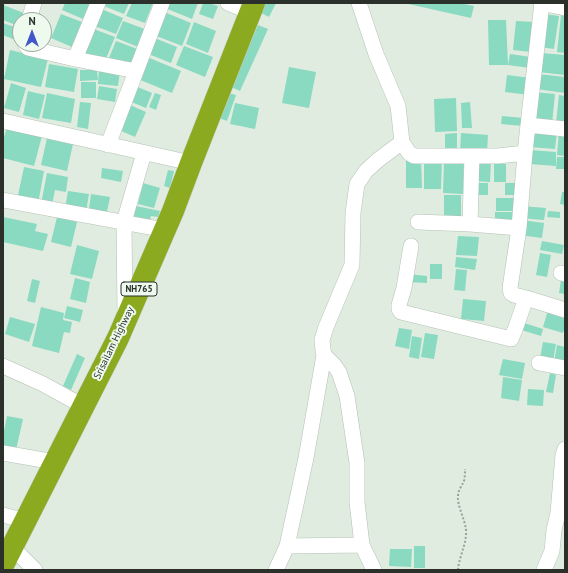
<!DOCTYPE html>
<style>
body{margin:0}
#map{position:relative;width:568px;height:573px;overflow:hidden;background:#e0ece0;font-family:"PT Sans",sans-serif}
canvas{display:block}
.frame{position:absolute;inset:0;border:4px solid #2b302b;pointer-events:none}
.north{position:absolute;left:12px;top:12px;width:40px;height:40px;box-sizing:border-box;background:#edfaed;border:1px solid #9fa99f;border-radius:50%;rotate:0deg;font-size:11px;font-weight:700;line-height:16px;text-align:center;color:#2b302b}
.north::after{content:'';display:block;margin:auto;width:14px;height:18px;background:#4157ca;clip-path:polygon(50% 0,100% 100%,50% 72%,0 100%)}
</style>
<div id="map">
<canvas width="568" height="573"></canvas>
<div class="frame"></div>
<div class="north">N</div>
</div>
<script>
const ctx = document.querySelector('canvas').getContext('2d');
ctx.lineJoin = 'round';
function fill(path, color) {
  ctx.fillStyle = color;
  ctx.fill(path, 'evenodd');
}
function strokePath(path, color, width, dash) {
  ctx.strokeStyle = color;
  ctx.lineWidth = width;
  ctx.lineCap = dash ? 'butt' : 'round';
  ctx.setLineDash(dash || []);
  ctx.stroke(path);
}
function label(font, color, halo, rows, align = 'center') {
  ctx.font = font + ' "PT Sans",sans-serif';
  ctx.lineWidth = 4;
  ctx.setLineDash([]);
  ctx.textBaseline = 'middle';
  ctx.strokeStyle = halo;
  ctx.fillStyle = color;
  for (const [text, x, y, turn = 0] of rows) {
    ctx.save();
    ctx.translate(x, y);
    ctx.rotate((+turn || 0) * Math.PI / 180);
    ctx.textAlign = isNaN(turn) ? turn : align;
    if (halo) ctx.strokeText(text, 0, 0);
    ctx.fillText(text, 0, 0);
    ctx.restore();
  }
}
const building = new Path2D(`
 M65,3H90L83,19L62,10Z
 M102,3H129L124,14L101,5Z
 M132,3H153L145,23L126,16Z
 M167,3H198L192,19L165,8Z
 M203,3H209L218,6L213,19L199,14Z
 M265,3H276L269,17L261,13Z
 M404,3H459L474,6L471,18Z
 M3,5L24,13L20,20L18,26L3,20Z
 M99,8L123,18L116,34L92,25Z
 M164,12L191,23L182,46L154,35Z
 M61,14L82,22L72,47L51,38Z
 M545,14L559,16L554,49L540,47Z
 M561,15L565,16V53L557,52Z
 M488,20H506L508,65H489Z
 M123,21L150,31L143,49L116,38Z
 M516,21L534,22L531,52L513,50Z
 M194,22L216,31L208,53L186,44Z
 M3,23L17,28L13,39L3,35Z
 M258,25L268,29L240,91L231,87Z
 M91,28L115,37L105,61L80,56Z
 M152,37L177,47L171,63L146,53Z
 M116,41L140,50L133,68L109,58Z
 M184,46L213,57L205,77L176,65Z
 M10,50L48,59L41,87L4,79Z
 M540,53L565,55V75L538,72Z
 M510,54L531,57L530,68L508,65Z
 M147,57L181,71L172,93L138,79Z
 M49,64L78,69L74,92L45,87Z
 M289,67L316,72L309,108L282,103Z
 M99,69L120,71L118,86L98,84Z
 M80,70H97L98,80L80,81Z
 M538,74L565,77V93L536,89Z
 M507,75L531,78L530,95L505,92Z
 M81,82H96V98H81Z
 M11,83L26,88L19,112L4,108Z
 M99,86L117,89L115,102L97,99Z
 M135,86L152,93L146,108L129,101Z
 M28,91L45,95L39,119L23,115Z
 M225,92L236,95L227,121L216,117Z
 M534,92L555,94L552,124L531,122Z
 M47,93L75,99L71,123L42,118Z
 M155,93L161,95L156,110L149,107Z
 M559,95L565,96V124L556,123Z
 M456,98L457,131L435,132L434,99Z
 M80,102L91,103L88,129L77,127Z
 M470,102L472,128H462L461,103Z
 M235,103L259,108L255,129L230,124Z
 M130,105L146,112L135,137L119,130Z
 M502,116L524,118L523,126L501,124Z
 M7,127L42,136L34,166L3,158V141Z
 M531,129L557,132L555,149L530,147Z
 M559,131L565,132V156L557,155Z
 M457,133V148H445V134Z
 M461,133L488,135L487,153L460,152Z
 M47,138L73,144L67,171L41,165Z
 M531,150L556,152V166L530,164Z
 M557,157H565V169H556Z
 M421,158L422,188H406V159Z
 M424,158H442L441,189H424Z
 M475,160L491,161L490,182L474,181Z
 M444,161H464L463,194L443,193Z
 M494,163L506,164V182H494Z
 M24,167L44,171L38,204L17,200Z
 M102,168L123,171L121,182L101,178Z
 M168,170L174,171L170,188L164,186Z
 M47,173L68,177L66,192L55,190L52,205L41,204Z
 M143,183L160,188L154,208L138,204Z
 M472,183H488V195H473Z
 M505,183H516L515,195H505Z
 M68,191L89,194L86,212L65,208Z
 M562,192H565V205L560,204Z
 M91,194L110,197L107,212L89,209Z
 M444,195H461V220H444Z
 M496,198H515V211H496Z
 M136,206L160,211L158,217L151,216L149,224L133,221Z
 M522,206L546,208L544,220L520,218Z
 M548,211L560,212V218L547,217Z
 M495,212H514V225H495Z
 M3,217L37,224L35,231L48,234L43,251L3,242Z
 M57,217L77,222L71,247L51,242Z
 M521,220L544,223L542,238L519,235Z
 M458,236L479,237L477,256L456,255Z
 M542,241L564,245L562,254L540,250Z
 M77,245L99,251L92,279L70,274Z
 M540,253L551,255L547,277L536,275Z
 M456,257L477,259L475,270L455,267Z
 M430,264H442V279H430Z
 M456,269L467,270L465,291L454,290Z
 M408,274L427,276V283L407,282Z
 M75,278L90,282L86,303L70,299Z
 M32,279L40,281L35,303L27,301Z
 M561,280H565V294L559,293Z
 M463,299L486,301L484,321L461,319Z
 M67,306L83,310L80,322L64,318Z
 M41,307L64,313L63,320L72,322L70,333L64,332L59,353L32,346Z
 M549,307L565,312V327L563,333L543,327Z
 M10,317L35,324L29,342L5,334Z
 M521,322L543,329L541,336L518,329Z
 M399,328L412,330L409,349L395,346Z
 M425,333L438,335L434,359L421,357Z
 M412,336L422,338L419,359L409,357Z
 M543,342L556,344L553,361L540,358Z
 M557,345L565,347V364L554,362Z
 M77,354L85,358L71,390L63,386Z
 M503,359L525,363L522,379L499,375Z
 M550,373L556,375L553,393L546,392Z
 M503,377L522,380L519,401L501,398Z
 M528,389L544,390L543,406L527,405Z
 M7,416L23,419L16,450L3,448V436Z
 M414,546H425V568H414Z
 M390,549H412L411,567L389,566Z`);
const path = new Path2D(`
 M458,570C459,556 467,544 466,530C465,519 457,506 458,496C458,490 462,486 464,481C465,477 465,473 465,469`);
const minor = new Path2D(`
 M228,3L250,12
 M359,3L376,54L398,106L402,142L409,153L414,156H498L525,153L528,125
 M541,3L565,8
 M542,3L528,125L565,129
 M29,20L34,3
 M25,44L28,48L75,59L136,71
 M75,59L98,3
 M3,121L191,163
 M108,145L162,3
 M472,156L470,224L519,228L525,153
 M3,200L165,230
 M418,222L470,224
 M519,228L510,288L511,293L514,295L526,298
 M411,246L404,288L399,305V309L401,312L511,339L516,327L526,298L565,310
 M561,273L565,274
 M125,315L124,222L144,153
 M539,363L565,368
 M3,366L43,384L83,406
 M3,453L55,462
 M3,515L26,521
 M287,546L306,458L324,355
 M12,547L35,570
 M276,570L287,546L362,545
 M374,570L362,545L357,502V463L347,396L339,372L334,365L324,355L323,350L322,340L326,327L352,265L353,213L357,184L366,171L378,160L402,142
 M544,570L552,551L554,530L558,513L563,455L565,449`);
const highway = new Path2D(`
 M3,565L118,338L173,211L191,163L254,3`);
const shields = [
 [139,289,36]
];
const shieldNames = [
 ["NH765",139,289]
];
const streetNames = [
 ["Srisailam Highway",114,343,-64]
];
fill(building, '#89dac0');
strokePath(minor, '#b5c1b6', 16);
strokePath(highway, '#cccdcc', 23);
strokePath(path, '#99a299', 2, [2, 2]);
strokePath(minor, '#fff', 15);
strokePath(highway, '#8caa1f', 22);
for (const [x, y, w] of shields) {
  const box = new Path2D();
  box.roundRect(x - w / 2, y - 7, w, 14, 3);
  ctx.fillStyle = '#edfaed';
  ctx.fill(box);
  strokePath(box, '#2b302b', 1);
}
label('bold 9px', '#2b302b', null, shieldNames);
label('10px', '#2b302b', '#edfaed', streetNames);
</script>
